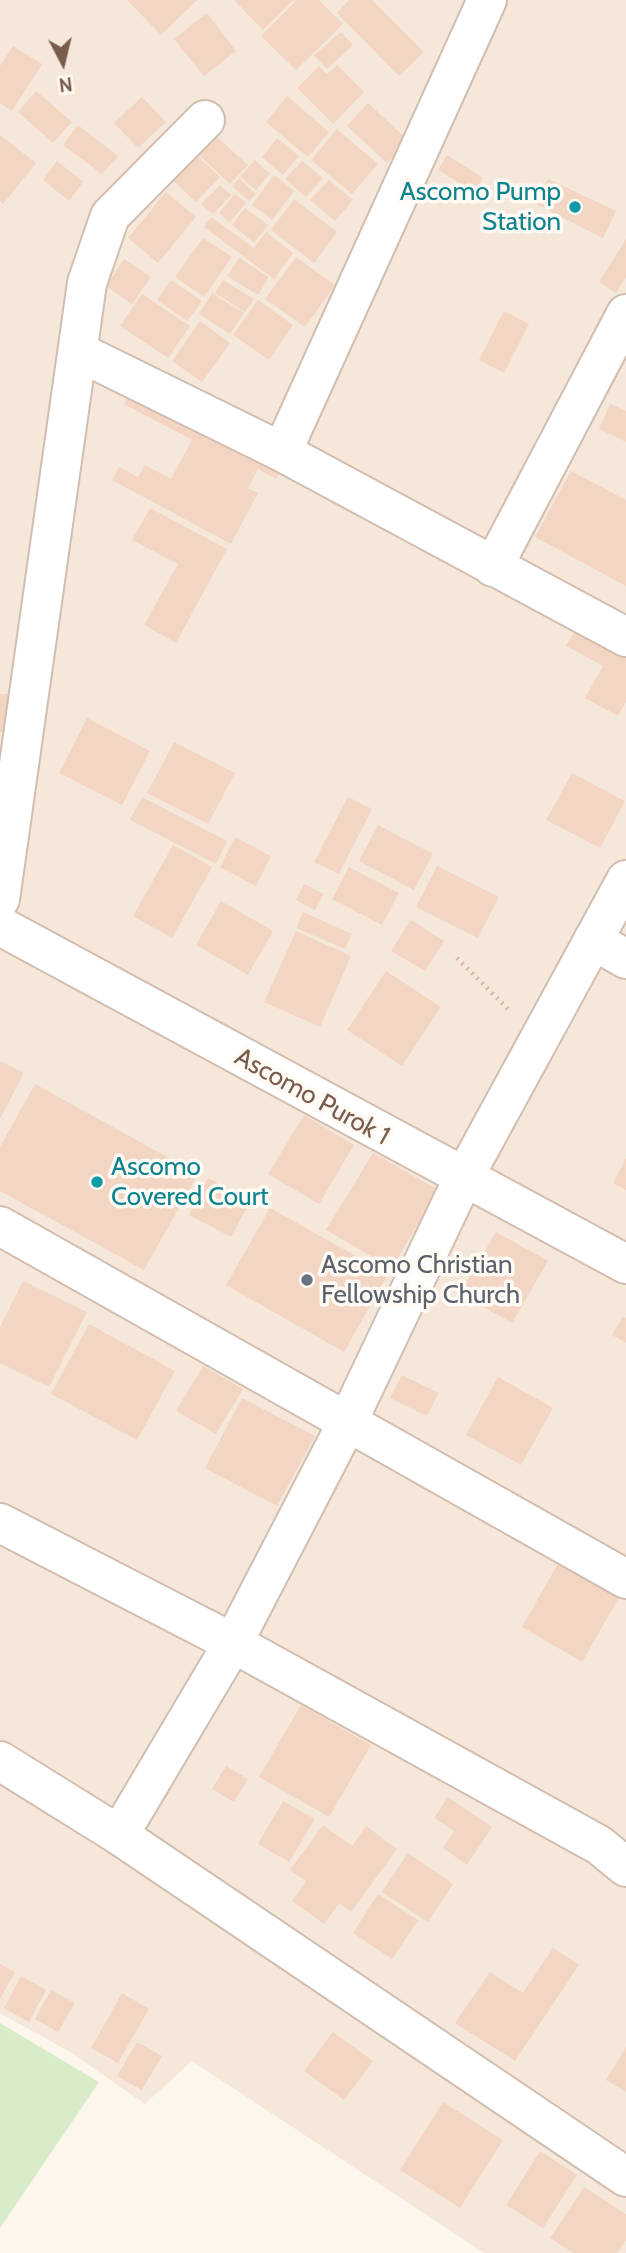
<!DOCTYPE html>
<style>
body{margin:0}
#map{position:relative;width:626px;height:2253px;overflow:hidden;background:#fdf6ec;font-family:Cabin,sans-serif}
canvas{display:block}
.north{position:absolute;left:28px;top:28px;width:70px;height:70px;-webkit-text-stroke:5px #fffaf3;paint-order:stroke;rotate:173deg;font-size:19px;font-weight:700;line-height:28px;text-align:center;color:#7a5c4d}
.north::after{content:'';display:block;margin:auto;width:24px;height:32px;background:#7a5c4d;clip-path:polygon(50% 0,100% 100%,50% 72%,0 100%)}
</style>
<div id="map">
<canvas width="626" height="2253"></canvas>
<div class="north">N</div>
</div>
<script>
const ctx = document.querySelector('canvas').getContext('2d');
ctx.lineJoin = 'round';
function fill(path, color) {
  ctx.fillStyle = color;
  ctx.fill(path, 'evenodd');
}
function strokePath(path, color, width, dash) {
  ctx.strokeStyle = color;
  ctx.lineWidth = width;
  ctx.lineCap = dash ? 'butt' : 'round';
  ctx.setLineDash(dash || []);
  ctx.stroke(path);
}
function label(font, color, halo, rows, align = 'center') {
  ctx.font = font + ' Cabin,sans-serif';
  ctx.lineWidth = 7;
  ctx.setLineDash([]);
  ctx.textBaseline = 'middle';
  ctx.strokeStyle = halo;
  ctx.fillStyle = color;
  for (const [text, x, y, turn = 0] of rows) {
    ctx.save();
    ctx.translate(x, y);
    ctx.rotate((+turn || 0) * Math.PI / 180);
    ctx.textAlign = isNaN(turn) ? turn : align;
    if (halo) ctx.strokeText(text, 0, 0);
    ctx.fillText(text, 0, 0);
    ctx.restore();
  }
}
const residential = new Path2D(`
 M0,0H626V2167L0,1752Z
 M0,1776L626,2190V2253H484L192,2061L145,2104L70,2052L0,2013Z`);
const green = new Path2D(`
 M0,2023L99,2082L0,2228Z`);
const building = new Path2D(`
 M127,0H197L161,35Z
 M234,0H294L263,30Z
 M297,0H319L343,24L296,70L261,36Z
 M349,0H372L424,52L399,76L337,13Z
 M207,13L236,51L204,76L174,39Z
 M341,32L353,45L327,69L314,55Z
 M13,46L42,64L12,111L0,103V66Z
 M337,65L364,92L333,124L297,88L319,66L327,74Z
 M36,91L72,122L53,143L18,112Z
 M287,96L329,132L308,157L266,122Z
 M142,97L166,122L138,148L114,123Z
 M368,103L408,140L387,163L347,126Z
 M78,125L118,156L102,174L63,145Z
 M337,129L378,164L352,194L311,160Z
 M0,135L36,163L3,204L0,201Z
 M215,135L248,165L230,184L198,154Z
 M277,138L299,156L283,175L262,157Z
 M191,150L220,177L196,202L167,175Z
 M447,155L483,178L474,192L438,170Z
 M255,160L270,174L256,190L240,177Z
 M57,161L83,182L69,201L43,180Z
 M302,161L323,178L306,197L285,179Z
 M274,175L294,191L272,220L252,205Z
 M239,178L256,194L249,201L232,186Z
 M548,179L616,211L603,238L534,203Z
 M329,180L353,200L335,221L310,200Z
 M220,185L231,195L213,214L201,204Z
 M166,192L196,217L158,263L128,238Z
 M235,194L246,203L230,222L219,213Z
 M294,199L337,232L314,263L271,230Z
 M245,208L268,225L254,243L232,225Z
 M211,217L254,248L266,232L293,253L274,279L204,227Z
 M203,238L232,257L204,297L175,277Z
 M626,239V277L616,293L599,282Z
 M296,257L335,285L305,327L265,299Z
 M239,258L269,277L258,295L227,276Z
 M124,259L151,277L132,304L106,286Z
 M171,280L202,301L187,321L157,300Z
 M223,280L254,299L245,312L215,293Z
 M212,293L244,313L230,334L199,314Z
 M142,294L190,326L168,358L120,326Z
 M258,300L293,325L269,360L233,335Z
 M504,311L529,324L504,373L479,360Z
 M200,321L230,343L202,382L172,361Z
 M136,381L285,461L276,479L258,469L248,488L258,493L231,544L112,480L119,467L138,477L145,465L171,479L192,440L124,404Z
 M610,404L626,411V442L599,429Z
 M571,471L626,500V586L535,537Z
 M150,508L227,549L176,643L144,625L178,564L132,540Z
 M577,627L626,653V702L618,716L585,698L603,666L566,646Z
 M0,694H9L12,731L0,732Z
 M87,718L150,751L122,805L59,773Z
 M174,742L235,773L208,824L147,793Z
 M572,773L625,801L600,848L546,820Z
 M142,797L227,841L216,864L130,820Z
 M348,797L372,809L339,874L314,862Z
 M378,825L433,854L414,890L359,861Z
 M235,837L271,856L256,886L220,867Z
 M173,845L212,867L172,938L133,916Z
 M437,866L499,897L478,938L416,907Z
 M349,867L399,893L382,925L332,899Z
 M304,884L324,894L315,910L296,900Z
 M221,901L273,931L248,975L196,945Z
 M303,912L352,934L345,949L296,928Z
 M411,920L444,941L425,971L391,951Z
 M296,931L351,956L320,1027L264,1002Z
 M386,971L441,1007L402,1066L347,1030Z
 M0,1061L24,1073L0,1119Z
 M35,1084L198,1174L144,1270L0,1191V1147Z
 M304,1115L354,1145L319,1204L268,1174Z
 M373,1153L438,1190L392,1268L326,1230Z
 M626,1158V1190L613,1183Z
 M208,1178L251,1200L231,1237L189,1215Z
 M270,1208L388,1274L344,1352L226,1285Z
 M496,1232L548,1261L512,1323L460,1294Z
 M23,1281L87,1312L49,1387L0,1363V1327Z
 M623,1316L626,1318V1343L612,1335Z
 M89,1324L175,1371L137,1440L51,1394Z
 M203,1366L243,1389L216,1434L176,1411Z
 M402,1375L439,1393L427,1416L390,1398Z
 M498,1377L553,1408L521,1465L466,1435Z
 M242,1398L315,1436L277,1506L205,1468Z
 M560,1560L621,1594L582,1662L522,1627Z
 M301,1705L371,1745L329,1817L259,1777Z
 M226,1766L248,1779L234,1802L212,1789Z
 M448,1797L492,1827L467,1865L443,1848L454,1831L434,1818Z
 M283,1801L315,1819L289,1862L258,1844Z
 M323,1825L352,1846L366,1826L397,1849L351,1912L339,1903L324,1924L292,1901L306,1881L290,1870Z
 M408,1853L453,1884L428,1922L382,1892Z
 M378,1894L418,1920L392,1959L353,1933Z
 M553,1948L579,1965L515,2061L455,2023L490,1972L523,1993Z
 M0,1964L15,1972L0,1999Z
 M21,1976L46,1990L29,2022L4,2008Z
 M51,1990L75,2003L58,2032L35,2019Z
 M122,1993L149,2009L118,2063L91,2048Z
 M333,2032L373,2061L344,2100L304,2071Z
 M137,2042L162,2056L142,2090L117,2076Z
 M626,2047V2092L606,2080Z
 M443,2102L503,2140L460,2208L400,2170Z
 M540,2151L577,2175L543,2228L506,2205Z
 M584,2187L626,2214V2240L617,2253H573L550,2238Z`);
const path = new Path2D(`
 M457,958L511,1012`);
const minor = new Path2D(`
 M79,352L282,452L626,637
 M282,452L487,0
 M493,567L626,314
 M0,899L87,283L110,216L205,120
 M0,926L626,1264
 M593,940L626,959
 M0,1226L626,1579
 M0,1523L233,1643L599,1845L626,1867
 M0,1761L119,1835L626,2177
 M119,1835L233,1643L347,1423L463,1179L626,880`);
const markers = [
 [575,207,7,"#0f9aa8"],
 [97,1182,7,"#0f9aa8"],
 [307,1280,7,"#6b7280"]
];
const cultureNames = [
 ["Ascomo Pump",561,192],
 ["Station",561,222],
 ["Ascomo",111,1167,"left"],
 ["Covered Court",111,1197,"left"]
];
const streetNames = [
 ["Ascomo Purok 1",312,1097,29]
];
const worshipNames = [
 ["Ascomo Christian",321,1265],
 ["Fellowship Church",321,1295]
];
fill(residential, '#f5e8da');
fill(green, '#d8ecc9');
fill(building, '#f3d5c3');
strokePath(minor, '#d1beb0', 42);
strokePath(path, '#d9b8a5', 4.5, [2, 5]);
strokePath(minor, '#fff', 38);
for (const [x, y, r, color] of markers) {
  const dot = new Path2D();
  dot.arc(x, y, r, 0, 2 * Math.PI);
  ctx.fillStyle = color;
  ctx.fill(dot);
  strokePath(dot, '#fffaf3', 2.5);
}
label('26px', '#0d838f', '#fffaf3', cultureNames, 'right');
label('26px', '#7a5c4d', '#fffaf3', streetNames);
label('26px', '#5b616d', '#fffaf3', worshipNames, 'left');
</script>
